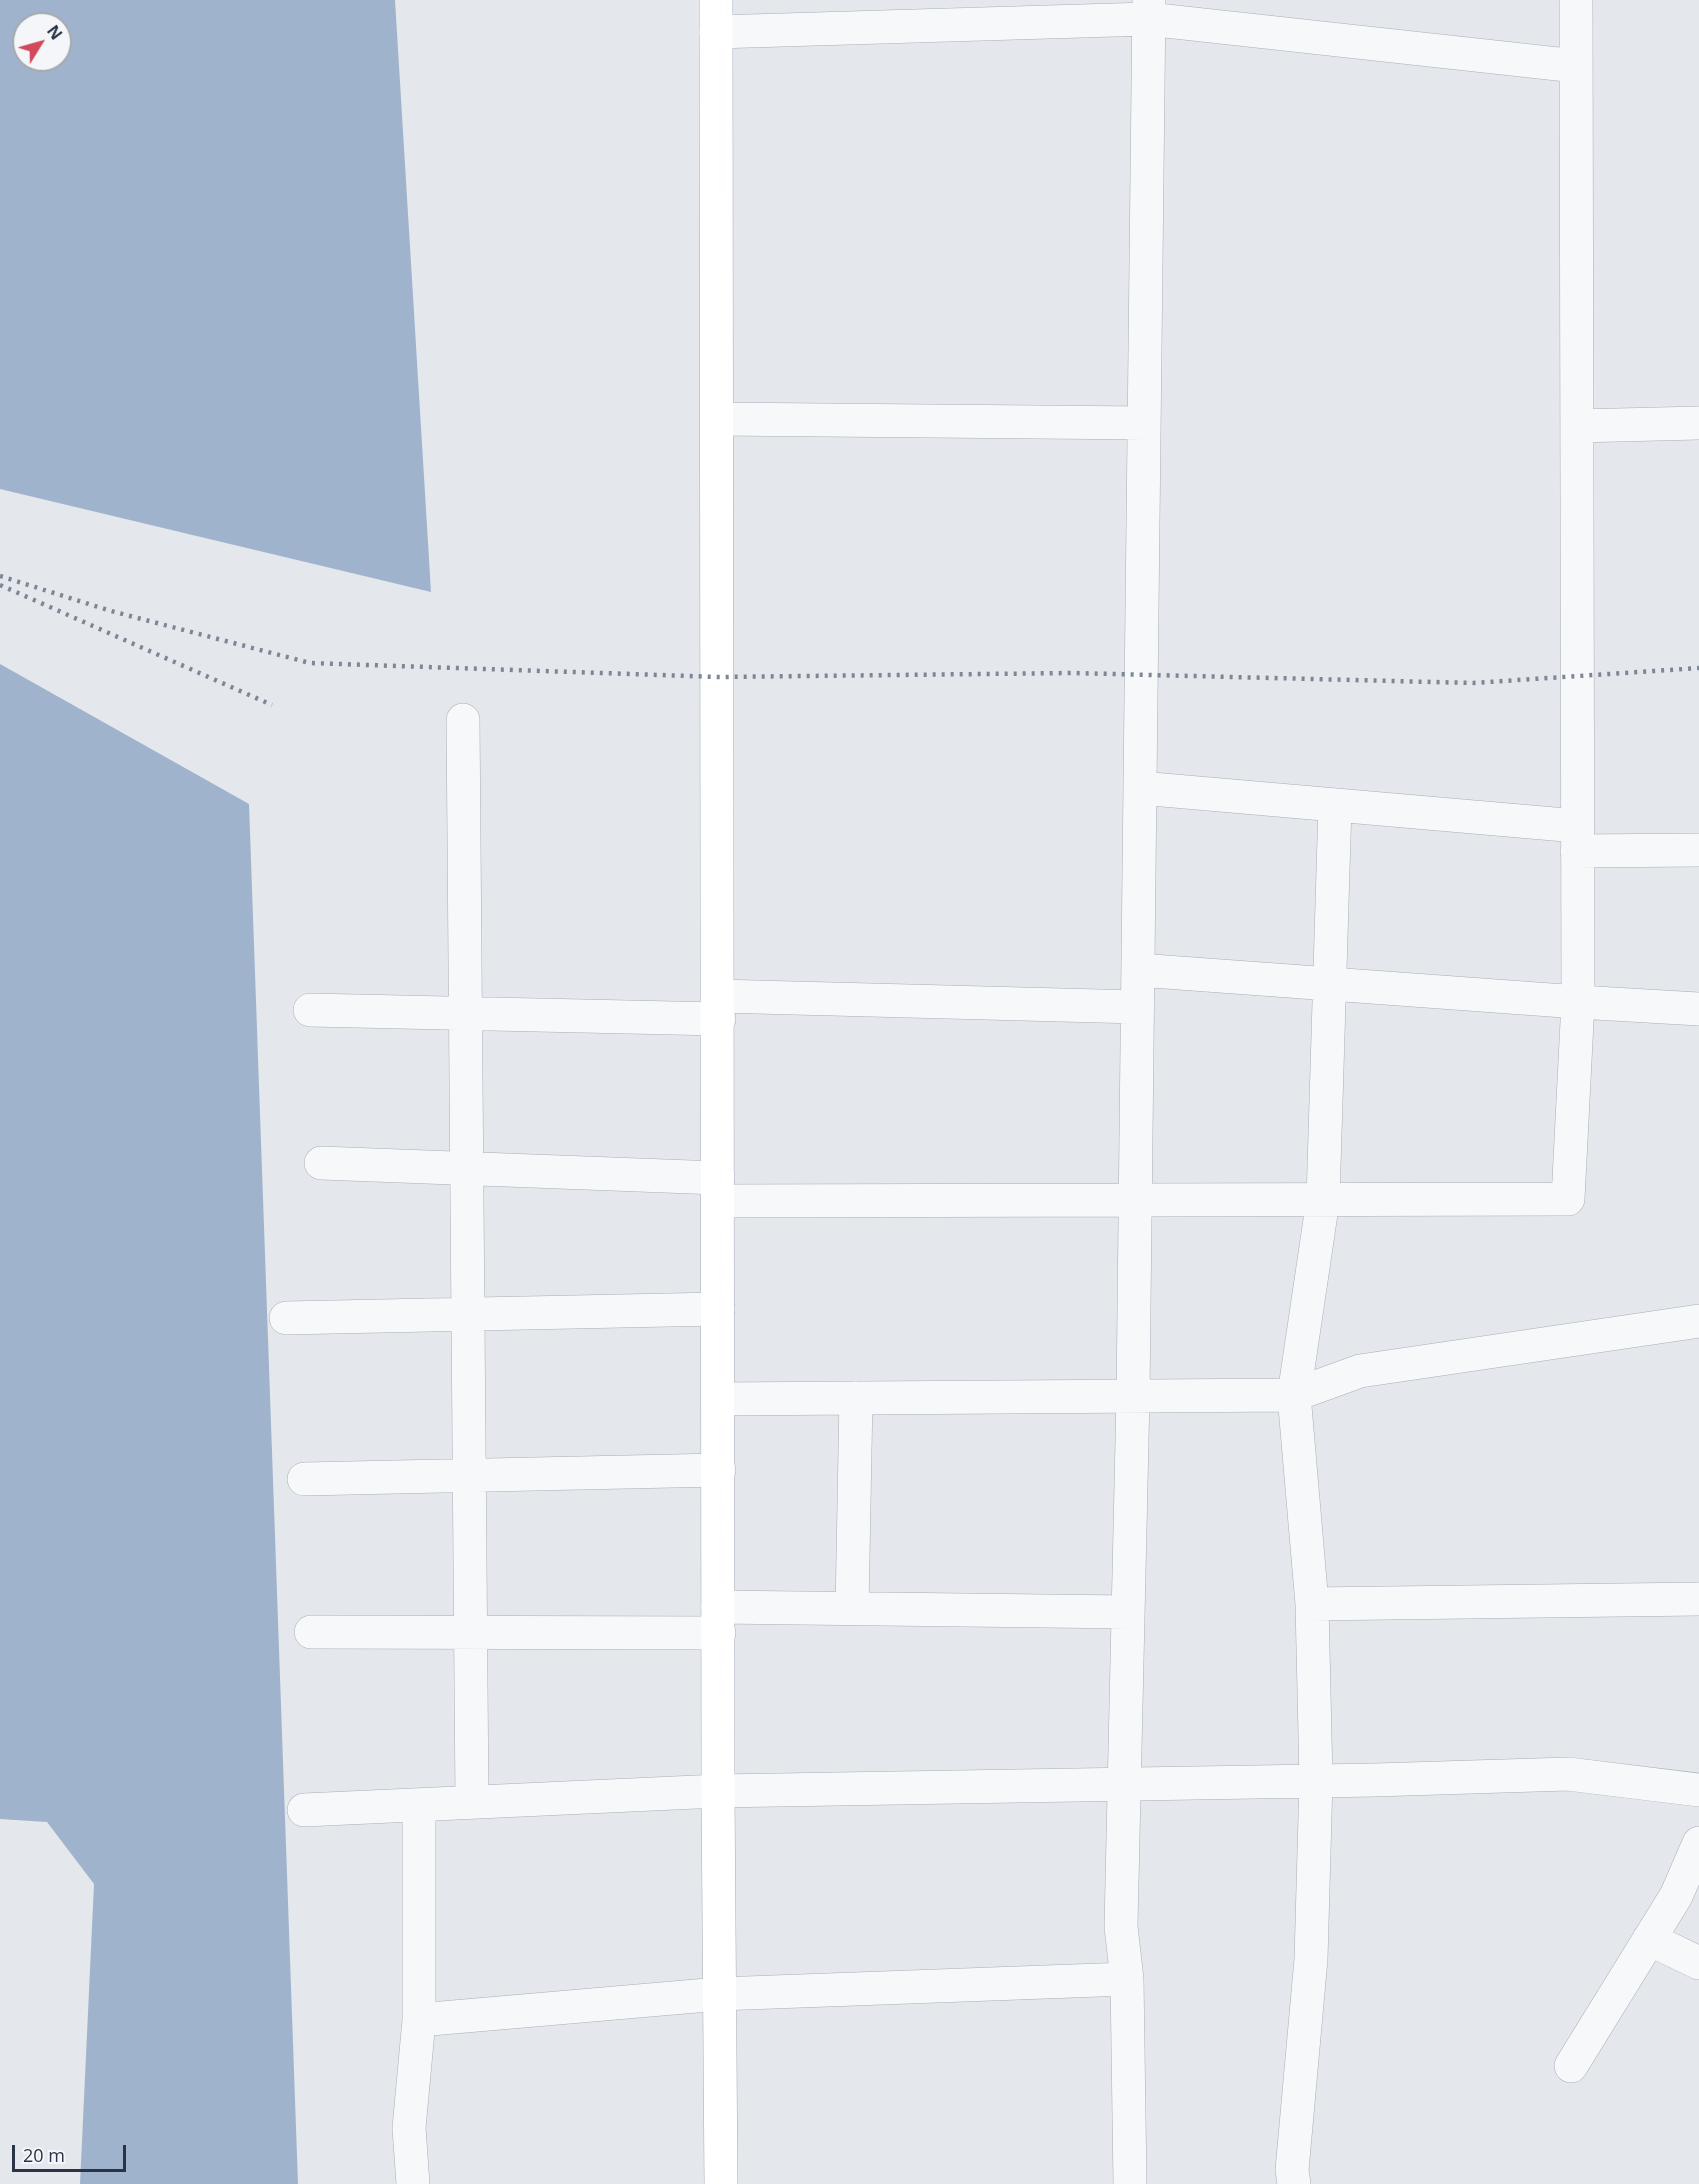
<!DOCTYPE html>
<style>
body{margin:0}
#map{position:relative;width:1699px;height:2184px;overflow:hidden;background:#e4e7ec;font-family:"Open Sans",sans-serif}
canvas{display:block}
.north{position:absolute;left:12px;top:12px;width:60px;height:60px;box-sizing:border-box;background:#f4f6f9;border:2px solid #a4a8b1;border-radius:50%;rotate:53deg;font-size:16px;font-weight:700;line-height:24px;text-align:center;color:#2b3445}
.north::after{content:'';display:block;margin:auto;width:21px;height:27px;background:#d1495b;clip-path:polygon(50% 0,100% 100%,50% 72%,0 100%)}
.scale{position:absolute;left:12px;top:2145px;width:114px;height:27px;box-sizing:border-box;border:3px solid #2b3445;border-top:0;padding-left:8px;font-size:18px;line-height:21px;white-space:nowrap;color:#2b3445;-webkit-text-stroke:4px #f4f6f9;paint-order:stroke}
</style>
<div id="map">
<canvas width="1699" height="2184"></canvas>
<div class="north">N</div>
<div class="scale">20 m</div>
</div>
<script>
const ctx = document.querySelector('canvas').getContext('2d');
ctx.lineJoin = 'round';
function fill(path, color) {
  ctx.fillStyle = color;
  ctx.fill(path, 'evenodd');
}
function strokePath(path, color, width, dash) {
  ctx.strokeStyle = color;
  ctx.lineWidth = width;
  ctx.lineCap = dash ? 'butt' : 'round';
  ctx.setLineDash(dash || []);
  ctx.stroke(path);
}
const water = new Path2D(`
 M0,0H395L431,592L0,489ZM24,24H60V60H24Z
 M0,664L249,804L298,2184H80L94,1884L47,1822L0,1819Z`);
const minor = new Path2D(`
 M716,32L1148,19L1576,66
 M717,419L1144,423
 M1577,426L1699,423
 M463,720L472,1802
 M1140,788L1577,826
 M1577,851L1699,850
 M1138,970L1578,1002L1699,1009
 M718,996L1138,1007
 M310,1010L719,1019
 M321,1163L718,1178
 M718,1201L1568,1199L1578,1002L1576,0
 M286,1318L718,1309
 M718,1399L1294,1395L1360,1371L1699,1321
 M304,1479L719,1470
 M1312,1604L1699,1599
 M718,1607L1128,1612
 M852,1609L856,1398
 M311,1632L719,1633
 M304,1810L718,1791L1375,1780L1568,1774L1699,1790
 M1649,1939L1699,1963
 M419,2020L719,1994L1127,1979
 M1571,2066L1676,1896L1699,1843
 M413,2184L409,2128L419,2020V1805
 M1130,2184L1127,1979L1121,1927L1133,1396L1149,0
 M1294,2184L1292,2170L1311,1959L1316,1780L1312,1604L1294,1395L1323,1200L1335,805`);
const major = new Path2D(`
 M716,0L718,1791L721,2184`);
const rail = new Path2D(`
 M0,576L111,611L310,663L718,677L1072,673L1473,683L1699,668
 M0,585L272,705`);
fill(water, '#9fb4cc');
strokePath(minor, '#a9aeb7', 34);
strokePath(major, '#a3abb8', 34);
strokePath(minor, '#f7f8fa', 33);
strokePath(major, '#fff', 33);
strokePath(rail, '#7d8696', 4.5, [3, 6]);
</script>
